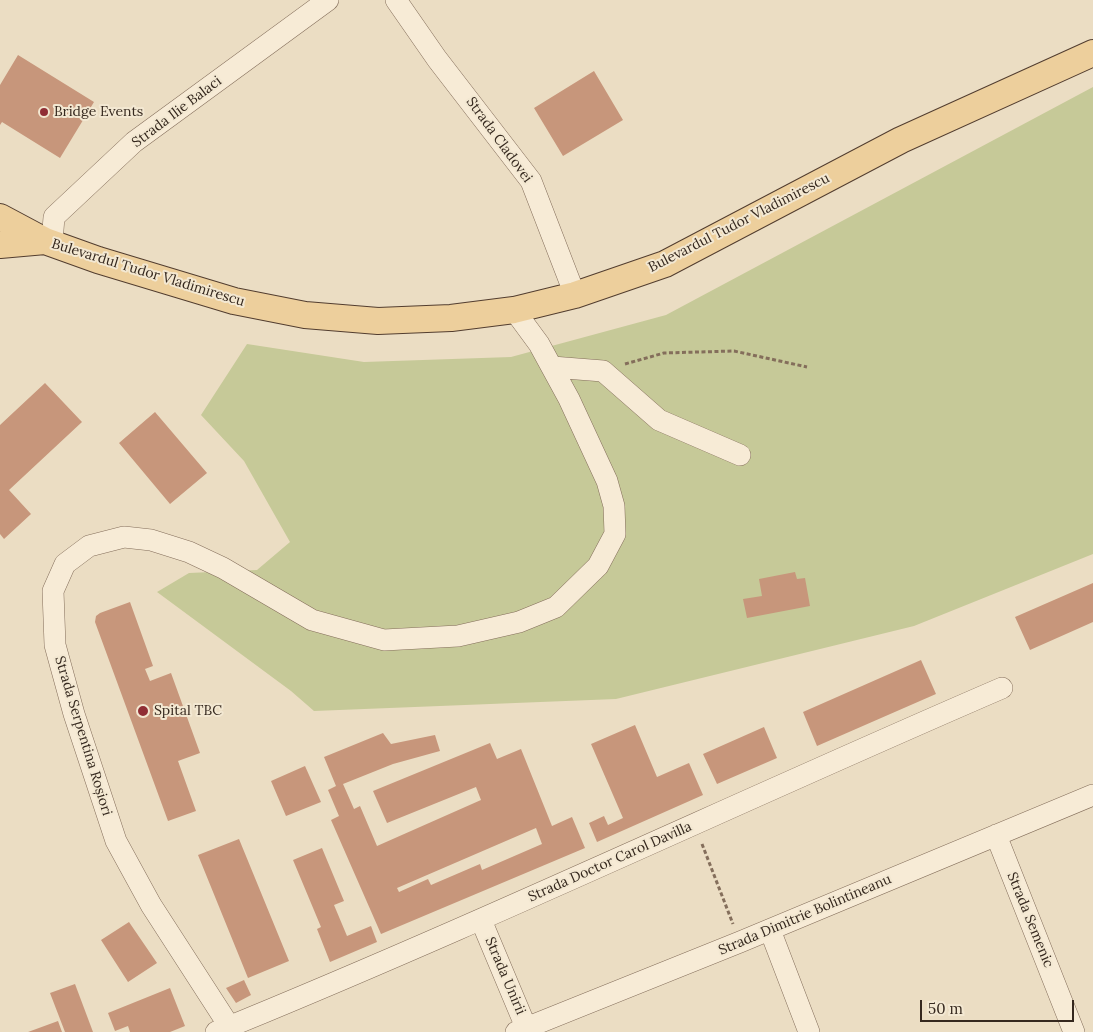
<!DOCTYPE html>
<meta charset="utf-8">
<style>
body{margin:0}
#map{position:relative;width:1093px;height:1032px;overflow:hidden;background:#ebddc3;font-family:Lora,serif}
canvas{display:block}
.scale{position:absolute;left:920px;top:1000px;width:154px;height:22px;box-sizing:border-box;border:2px solid #35281e;border-top:0;padding-left:6px;font-size:15px;line-height:18px;white-space:nowrap;color:#35281e;-webkit-text-stroke:4px #f3e8d2;paint-order:stroke}
</style>
<div id="map">
<canvas width="1093" height="1032"></canvas>
<div class="scale">50 m</div>
</div>
<script>
const ctx = document.querySelector('canvas').getContext('2d');
ctx.lineJoin = 'round';
function fill(path, color) {
  ctx.fillStyle = color;
  ctx.fill(path, 'evenodd');
}
function strokePath(path, color, width, dash) {
  ctx.strokeStyle = color;
  ctx.lineWidth = width;
  ctx.lineCap = dash ? 'butt' : 'round';
  ctx.setLineDash(dash || []);
  ctx.stroke(path);
}
function label(font, color, halo, rows, align = 'center') {
  ctx.font = font + ' Lora,serif';
  ctx.lineWidth = 4;
  ctx.setLineDash([]);
  ctx.textBaseline = 'middle';
  ctx.strokeStyle = halo;
  ctx.fillStyle = color;
  for (const [text, x, y, turn = 0] of rows) {
    ctx.save();
    ctx.translate(x, y);
    ctx.rotate((+turn || 0) * Math.PI / 180);
    ctx.textAlign = isNaN(turn) ? turn : align;
    if (halo) ctx.strokeText(text, 0, 0);
    ctx.fillText(text, 0, 0);
    ctx.restore();
  }
}
const green = new Path2D(`
 M1093,87V554L914,626L616,699L314,711L291,691L157,592L189,573L257,570L290,542L244,461L201,415L247,344L364,362L511,357L666,315Z`);
const building = new Path2D(`
 M18,55L94,102L60,158L2,122L0,125V85Z
 M594,71L623,120L563,156L534,108Z
 M45,383L82,422L9,490L31,514L4,539L0,534V425Z
 M155,412L207,473L170,504L119,443Z
 M795,572L797,579L805,578L810,606L747,618L743,599L762,596L759,579Z
 M1093,583V622L1030,650L1015,617Z
 M130,602L153,666L145,669L150,681L171,673L200,753L178,761L196,811L168,821L95,622L96,616L100,613Z
 M921,660L936,694L817,746L803,712Z
 M635,725L657,777L689,763L703,795L597,842L589,823L604,816L608,825L623,818L591,744Z
 M764,727L777,758L717,784L703,754Z
 M383,733L391,744L435,735L440,751L393,764L343,784L354,809L360,806L377,846L481,800L476,787L387,823L373,791L490,743L497,759L521,749L552,826L572,817L585,848L381,934L331,820L339,816L328,790L336,786L324,757ZM536,828L542,844L482,870L480,864L431,885L428,879L399,892L397,888Z
 M305,766L321,802L286,816L271,781Z
 M239,839L289,961L248,978L198,855Z
 M322,848L344,901L334,905L347,936L371,926L377,942L330,962L317,929L321,927L293,860Z
 M129,922L157,963L128,982L101,940Z
 M244,980L251,995L236,1003L226,988Z
 M75,984L93,1032H65L50,993Z
 M170,988L185,1026L170,1032H130L128,1026L115,1031L108,1013Z
 M58,1021L62,1032H28Z`);
const path = new Path2D(`
 M625,364L664,353L734,351L807,367
 M702,844L733,924`);
const minor = new Path2D(`
 M396,0L437,59L531,181L575,295
 M52,243L54,217L134,142L328,0
 M552,367L603,371L659,420L740,455
 M996,835L1074,1032
 M481,920L528,1032
 M770,930L809,1032
 M216,1032C481,924 740,801 1002,688
 M233,1032L151,905L116,841L74,714L55,645L53,591L65,564L89,546L124,537L151,540L189,552L223,568L312,620L384,640L458,636L519,622L556,607L598,566L615,534L614,506L607,481L569,399L539,344L514,310
 M516,1032L740,942L1093,795`);
const major = new Path2D(`
 M0,217L45,241L98,260L234,301L305,315L378,321L451,318L514,310L575,295L665,264L901,140L1093,53
 M0,245L45,241`);
const markers = [
 [44,112,5,"#902e35"],
 [143,711,6,"#902e35"]
];
const poiNames = [
 ["Bridge Events",54,112],
 ["Spital TBC",154,711]
];
const streetNames = [
 ["Strada Ilie Balaci",177,112,-37],
 ["Strada Cladovei",499,140,54],
 ["Bulevardul Tudor Vladimirescu",739,223,-27],
 ["Bulevardul Tudor Vladimirescu",148,273,17],
 ["Strada Serpentina Roșiori",83,736,73],
 ["Strada Doctor Carol Davilla",610,862,-24],
 ["Strada Dimitrie Bolintineanu",805,915,-23],
 ["Strada Semenic",1030,920,68],
 ["Strada Unirii",505,976,67]
];
fill(green, '#c6c998');
fill(building, '#c7967b');
strokePath(minor, '#846e5b', 22);
strokePath(major, '#523d2f', 28);
strokePath(path, '#846e5b', 3, [4, 2.5]);
strokePath(minor, '#f7ebd6', 21);
strokePath(major, '#edcf9c', 26);
for (const [x, y, r, color] of markers) {
  const dot = new Path2D();
  dot.arc(x, y, r, 0, 2 * Math.PI);
  ctx.fillStyle = color;
  ctx.fill(dot);
  strokePath(dot, '#f3e8d2', 2);
}
label('14px', '#35281e', '#f3e8d2', poiNames, 'left');
label('14px', '#35281e', '#f3e8d2', streetNames);
</script>
